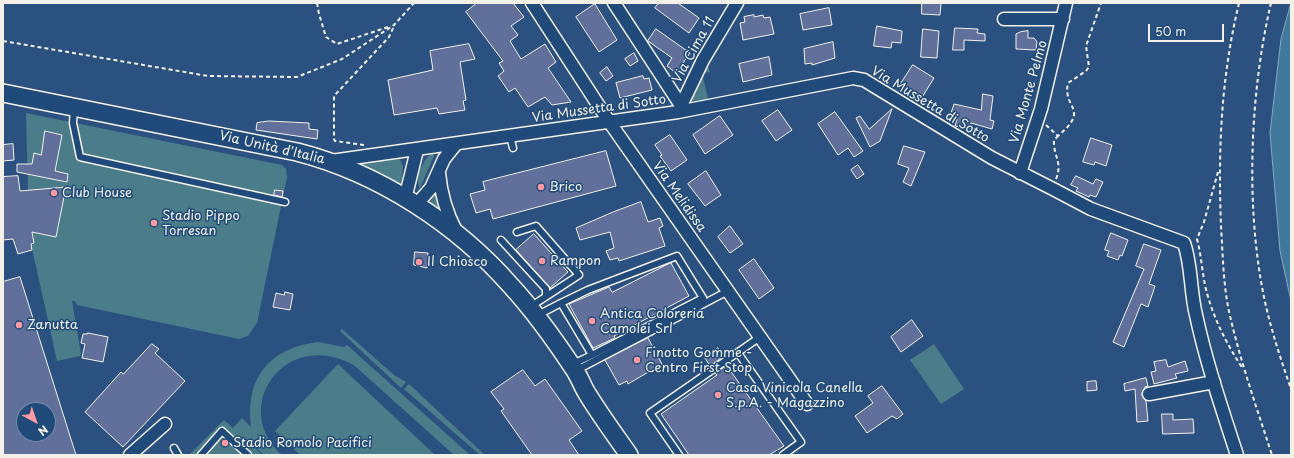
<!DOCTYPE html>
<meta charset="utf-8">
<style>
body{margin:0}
#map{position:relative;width:1294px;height:458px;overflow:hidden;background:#2b5180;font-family:"Playpen Sans",sans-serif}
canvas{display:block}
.frame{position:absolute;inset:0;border:4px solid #f4f1e8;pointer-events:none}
.north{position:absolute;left:16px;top:402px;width:40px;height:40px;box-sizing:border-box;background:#1f4a7a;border:1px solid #748da6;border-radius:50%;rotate:140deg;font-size:11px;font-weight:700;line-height:16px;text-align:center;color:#f4f1e8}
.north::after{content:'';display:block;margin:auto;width:14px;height:18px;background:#ff9aa2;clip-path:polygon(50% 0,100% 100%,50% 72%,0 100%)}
.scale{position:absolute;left:1148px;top:24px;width:76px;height:18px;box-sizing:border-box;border:2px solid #f4f1e8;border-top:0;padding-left:5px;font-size:12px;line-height:14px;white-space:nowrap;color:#f4f1e8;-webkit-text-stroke:3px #1f4a7a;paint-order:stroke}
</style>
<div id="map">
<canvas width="1294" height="458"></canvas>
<div class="frame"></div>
<div class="north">N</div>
<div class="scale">50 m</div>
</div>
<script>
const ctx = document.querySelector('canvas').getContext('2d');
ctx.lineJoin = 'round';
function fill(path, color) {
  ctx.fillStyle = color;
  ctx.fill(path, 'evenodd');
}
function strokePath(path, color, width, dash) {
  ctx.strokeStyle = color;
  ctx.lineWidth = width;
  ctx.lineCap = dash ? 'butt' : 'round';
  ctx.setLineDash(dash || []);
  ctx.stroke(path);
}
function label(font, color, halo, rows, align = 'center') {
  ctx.font = font + ' "Playpen Sans",sans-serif';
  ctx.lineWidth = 3;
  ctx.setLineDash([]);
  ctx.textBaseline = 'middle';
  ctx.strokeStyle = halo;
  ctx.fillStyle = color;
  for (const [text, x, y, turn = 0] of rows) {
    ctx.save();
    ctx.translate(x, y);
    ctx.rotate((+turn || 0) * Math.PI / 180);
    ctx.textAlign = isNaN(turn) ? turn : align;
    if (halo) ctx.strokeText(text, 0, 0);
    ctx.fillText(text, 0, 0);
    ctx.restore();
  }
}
const green = new Path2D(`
 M707,64L710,72L702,73L708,99L693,101L691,97Z
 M26,113L282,165L286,169L287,177L257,323L248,336L239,339L77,305L75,301H72L81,354L80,356L57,361L31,244L34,243L28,190Z
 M435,152L434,156L420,188C414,179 424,155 435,152Z
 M400,159L403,167L401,187L357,164Z
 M434,195H436L441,212L429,205Z
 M342,329L394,375L406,382L401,388L340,331Z
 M318,342L344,347L347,345L470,455H454L355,366C285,326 229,408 282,455H264L245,438L262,455H189L224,420L233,428L242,418L251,427C245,378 269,348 318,342Z
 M934,344L964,389L941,404L910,360Z
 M338,364L435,455H300L275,431Z
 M409,384L485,455H480L404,389Z`);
const water = new Path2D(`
 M1291,3V301L1280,251L1270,133L1281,39Z`);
const building = new Path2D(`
 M477,3H513L524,17L511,26L518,35L510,41L521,59L545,44L556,62L548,68L571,102L552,105L545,97L528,107L515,88L509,92L498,76L504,71L499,63L503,61L466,12Z
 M659,3H678L699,18L689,33L655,8Z
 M922,3H941L940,15L922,14Z
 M595,4L617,40L599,52L576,17Z
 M829,8L832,25L803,30L800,14Z
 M754,15V17L763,15L764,18L770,17L774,34L743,40L740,23L745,22L744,17Z
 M877,26L902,31L901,43L892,42L891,48L874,46Z
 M955,28L978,29L977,33L985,34V41L964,40V50H953Z
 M656,29L690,53L676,73L667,66L672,58L648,41Z
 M923,29L939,31L937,58L921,57Z
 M1028,31V38H1034L1037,42L1036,50L1016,49V34L1020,32Z
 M833,42L835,58L812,65V63L805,64L804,49Z
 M469,44L475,59L460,62L466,100L463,101L465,110L439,114L437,108L394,115L388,80L433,70L430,51Z
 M634,53L638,61L630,66L625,59Z
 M769,57L772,75L743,82L739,64Z
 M913,65L934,78L921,99L900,85Z
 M607,67L613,76L606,81L600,73Z
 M643,76L644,79L649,78L652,90L620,98L616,83Z
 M983,94L993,96L990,120L994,121L992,129L971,123L970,129L955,126L957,119L950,116L954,104L981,110Z
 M892,109L880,141L870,147L856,118L860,116L869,129Z
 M778,110L792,130L776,141L762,121Z
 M835,112L863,151L854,157L848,148L838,155L818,124Z
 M720,116L733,135L705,154L693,135Z
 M269,121L309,123V129L318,130L317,139L256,130L257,123Z
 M45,131L62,135L55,171L68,174L67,182L17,172V164H32L34,153L41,155Z
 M670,135L687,160L671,171L660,156L662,155L655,145Z
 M1091,138L1112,145L1106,166L1095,162L1094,165L1083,162Z
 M13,144L14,160L3,161V145Z
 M904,146L925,152L911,186L903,182L909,168L898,164Z
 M606,151L616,186L493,219L490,209L476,213L470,194L485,190L483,182Z
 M858,165L864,174L857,179L851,170Z
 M706,171L721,195L705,206L688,184Z
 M18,176L20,191L66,187L56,237L32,232L34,243L31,244L32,250L18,254L13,239L3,240V177Z
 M1076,176L1093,184L1096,179L1103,182L1096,197L1090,195L1089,197L1076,191L1078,188L1071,185Z
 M275,190L283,191L282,197L274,195Z
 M641,202L648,222L660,218L663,226L659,228L665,246L619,261L618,258L610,260L606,251L614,248L610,232L580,240L576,228L613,212Z
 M730,226L743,244L730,253L718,237Z
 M1111,233L1128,240L1122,256L1120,255L1118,260L1107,256L1109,251L1105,250Z
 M534,234L568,272L550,288L516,250Z
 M1144,244L1161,250L1149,284L1155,286L1148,307L1141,304L1124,347L1113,342L1144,269L1136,266Z
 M415,252L428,253L427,268L414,265Z
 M754,259L774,288L759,299L739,270Z
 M671,263L689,296L614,336L615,338L593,348L569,304L609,287L612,292Z
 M20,277L76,455H3V282ZM24,410H48V434H24Z
 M285,292L293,294L290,310L273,307L276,293L284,295Z
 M912,320L923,336L901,352L891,337Z
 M88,333L108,337L103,362L82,358L85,344L81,343L83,334H87Z
 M648,338L662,364L628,384L627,381L619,385L605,360Z
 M152,344L159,349L155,353L185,381L123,447L85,412L121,372L123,374Z
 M718,348L723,354L720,356L721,358L710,366L705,358Z
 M1166,360L1168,367L1185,361L1188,371L1175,374L1177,378L1154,384L1151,372L1156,371L1154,362Z
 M727,366L784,446L769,455H689L661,414L717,375L715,373Z
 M523,370L535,386L545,379L582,431L569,440L579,455H532L501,411L504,409L491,392Z
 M1146,378L1148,386L1145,387L1142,395L1146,401L1148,421L1137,422L1135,389L1125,391L1124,384Z
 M1096,381L1097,390L1087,391V382Z
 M882,386L903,414L897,419L892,416L867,433L855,416L873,403L868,396Z
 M1162,414H1173V420L1193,419L1194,433L1163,434Z`);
const path = new Path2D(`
 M317,3L319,14L326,37L337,44L391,26
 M1239,3C1221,78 1218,149 1221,226C1223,256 1223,286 1230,316C1241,363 1257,409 1272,455
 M1271,3C1251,88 1246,194 1261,281C1267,318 1279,354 1291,389
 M3,41L208,76L297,77L342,59L394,25L414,3
 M1046,125L1058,136C1091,108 1062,109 1068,83L1086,71L1089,67L1086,46L1101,3
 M364,145L335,141L334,139V96L389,37L394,26
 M1218,172L1204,222L1197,239C1201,254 1202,270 1205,285C1212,316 1226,343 1243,369
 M1056,179C1063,162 1053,156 1054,140L1058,136`);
const lane = new Path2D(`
 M74,108L73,123L80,157L285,202
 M510,136L513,148
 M517,232L536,226L579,275L530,307
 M501,240L546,289V296
 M561,303L588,290L677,256L703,298L592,355
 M536,316L561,303L592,355L573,364
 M738,353L801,442L783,455
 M577,370L728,291
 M174,448L178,455
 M201,455L222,431L248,455
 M679,455L650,413L760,337`);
const street = new Path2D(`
 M532,3L608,120L807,404
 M614,3L680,104
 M1004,19H1063
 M678,112L703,60L737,3
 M331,161L678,112L853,78L864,80L992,158L1053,189L1091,209L1184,243C1192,266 1190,291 1196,315C1206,362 1222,409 1237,455
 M439,173C441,195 446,212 456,231
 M1020,173L1041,109L1066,3
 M405,199L417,150
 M416,205L431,188L444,159L456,144
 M1149,394L1214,382
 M130,455L165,424`);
const secondary = new Path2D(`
 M3,93L297,152C379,173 457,224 512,287C534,311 554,339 572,366C579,375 582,386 588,395C601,416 615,435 629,455`);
const markers = [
 [541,187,4,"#ff9aa2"],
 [54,193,4,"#ff9aa2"],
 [154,223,4,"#ff9aa2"],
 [542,261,4,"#ff9aa2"],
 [419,262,4,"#ff9aa2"],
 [592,321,4,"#ff9aa2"],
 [19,325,4,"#ff9aa2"],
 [637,360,4,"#ff9aa2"],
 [718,395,4,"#ff9aa2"],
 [225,443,4,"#ff9aa2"]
];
const streetNames = [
 ["Via Cima 11",694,50,-61],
 ["Via Monte Pelmo",1029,92,-74],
 ["Via Mussetta di Sotto",930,105,31],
 ["Via Mussetta di Sotto",599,109,-8],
 ["Via Unità d'Italia",272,148,13],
 ["Via Melidissa",679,197,55]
];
const poiNames = [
 ["Brico",549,187],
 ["Club House",62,193],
 ["Stadio Pippo",162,216],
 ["Torresan",162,231],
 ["Rampon",550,261],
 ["Il Chiosco",427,262],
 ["Antica Coloreria",600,314],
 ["Camolei Srl",600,329],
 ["Zanutta",27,325],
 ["Finotto Gomme -",645,353],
 ["Centro First Stop",645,368],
 ["Casa Vinicola Canella",726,388],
 ["S.p.A. - Magazzino",726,403],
 ["Stadio Romolo Pacifici",233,443]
];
fill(green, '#4a7d89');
fill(water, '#41789d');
strokePath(water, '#89a8bb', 1);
fill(building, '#60709b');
strokePath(building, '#f4f1e8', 1);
strokePath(lane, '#f4f1e8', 9);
strokePath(street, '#f4f1e8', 15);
strokePath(secondary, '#f4f1e8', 20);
strokePath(path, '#f4f1e8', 2, [4, 3]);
strokePath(lane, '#1f4a7a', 6);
strokePath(street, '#1f4a7a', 12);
strokePath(secondary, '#1f4a7a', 17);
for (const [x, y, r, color] of markers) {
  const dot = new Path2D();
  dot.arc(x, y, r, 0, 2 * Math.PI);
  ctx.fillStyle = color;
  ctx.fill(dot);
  strokePath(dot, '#1f4a7a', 1.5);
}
label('13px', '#f4f1e8', '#1f4a7a', streetNames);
label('13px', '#f4f1e8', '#1f4a7a', poiNames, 'left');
</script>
